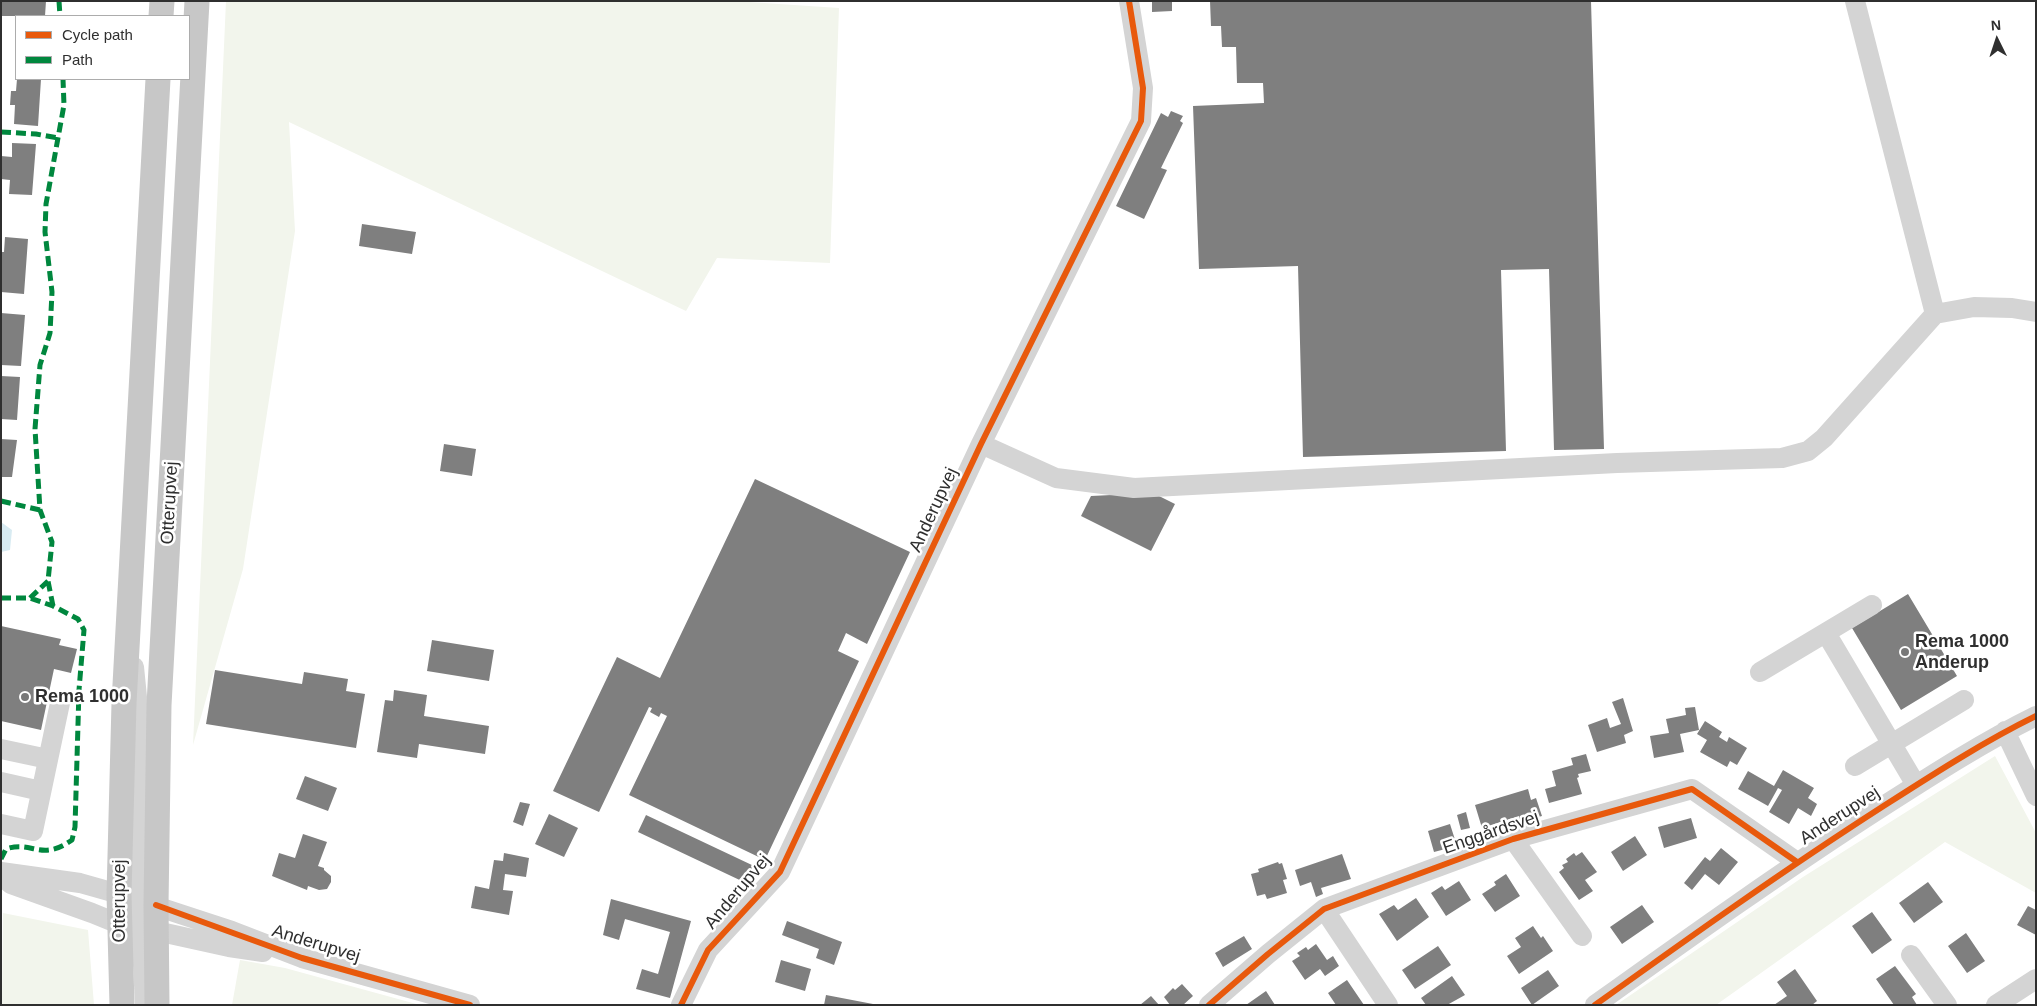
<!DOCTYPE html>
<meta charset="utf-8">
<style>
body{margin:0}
#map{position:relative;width:2037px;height:1006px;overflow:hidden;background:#fff;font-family:Arial,sans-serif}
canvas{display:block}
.frame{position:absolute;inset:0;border:2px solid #2f2f2f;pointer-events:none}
.legend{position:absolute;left:15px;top:15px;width:175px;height:65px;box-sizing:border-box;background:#fff;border:1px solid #acacac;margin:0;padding:6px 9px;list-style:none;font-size:15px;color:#2f2f2f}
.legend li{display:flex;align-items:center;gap:10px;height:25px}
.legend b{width:25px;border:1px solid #acacac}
.north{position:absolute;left:1972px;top:15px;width:50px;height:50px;-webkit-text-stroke:4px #fff;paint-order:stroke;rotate:356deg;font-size:14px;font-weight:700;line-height:20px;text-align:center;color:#2f2f2f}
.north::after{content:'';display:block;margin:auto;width:18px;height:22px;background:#2f2f2f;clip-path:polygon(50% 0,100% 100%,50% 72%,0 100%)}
</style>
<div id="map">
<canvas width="2037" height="1006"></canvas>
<div class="frame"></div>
<ul class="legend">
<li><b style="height:6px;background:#e8590c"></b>Cycle path</li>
<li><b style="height:6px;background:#00873e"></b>Path</li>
</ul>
<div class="north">N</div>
</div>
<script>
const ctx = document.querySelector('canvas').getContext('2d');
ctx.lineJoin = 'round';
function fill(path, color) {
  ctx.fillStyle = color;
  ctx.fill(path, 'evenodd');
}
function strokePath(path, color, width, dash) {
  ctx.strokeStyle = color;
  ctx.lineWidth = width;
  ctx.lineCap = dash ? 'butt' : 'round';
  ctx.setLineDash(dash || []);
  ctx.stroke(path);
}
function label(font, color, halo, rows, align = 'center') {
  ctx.font = font + ' Arial,sans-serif';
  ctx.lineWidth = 5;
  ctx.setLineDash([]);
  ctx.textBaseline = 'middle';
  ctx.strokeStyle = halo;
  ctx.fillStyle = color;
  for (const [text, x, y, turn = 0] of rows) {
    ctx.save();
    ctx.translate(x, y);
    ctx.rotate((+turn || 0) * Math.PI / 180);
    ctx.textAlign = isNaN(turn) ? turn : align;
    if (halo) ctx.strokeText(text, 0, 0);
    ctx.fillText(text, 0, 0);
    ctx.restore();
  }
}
const green = new Path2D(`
 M226,1H734L839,8L830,263L717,258L686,311L289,122L295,231L243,569L193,745Z
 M1995,756L2036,833V893L1945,842L1716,1005H1616L1803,877Z
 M3,913L88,930L94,1005H2Z
 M240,960L285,968L420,1005H232Z`);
const water = new Path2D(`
 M1,522L12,530L10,550L1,552Z`);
const building = new Path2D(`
 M1,1H46L45,16H1Z
 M1152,1H1172V11L1152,12Z
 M1210,1H1591L1604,449L1554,450L1549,269L1501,270L1506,451L1303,457L1298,266L1199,269L1193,106L1264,103L1263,83H1237L1236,47H1222L1221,26H1211Z
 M17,79H41L38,126L14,124L15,105H10L11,91H16Z
 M1171,111L1183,116L1180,121L1183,123L1161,168L1167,170L1144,219L1116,206L1161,113L1168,117Z
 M12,143L36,144L32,195L9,194L10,180L1,179V156L12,157Z
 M362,224L416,232L412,254L359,246Z
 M5,237L28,239L24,294L1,292V252H4Z
 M1,313L25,315L21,366L1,365Z
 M1,376L20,377L17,420L1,419Z
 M1,439L17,440L12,477H1Z
 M444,444L476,449L472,476L440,471Z
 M755,479L910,552L867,644L846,633L838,651L859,661L765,860L629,795L667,716L661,713L659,717L650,712L652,708L649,707L599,812L553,791L617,657L660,678Z
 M1153,493L1175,504L1151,551L1081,516L1091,496Z
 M1908,594L1957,676L1901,710L1852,628Z
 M1,626L61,639L59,645L77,649L71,673L54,669L41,730L1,721Z
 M432,640L494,650L489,681L427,671Z
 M215,670L302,684L304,672L348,679L346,691L365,694L356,748L206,724Z
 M394,690L427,695L424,716L489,726L485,754L419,744L417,758L377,752L385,700L393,701Z
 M1623,698L1633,731L1624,735L1626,743L1597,752L1588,725L1607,718L1610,728L1621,724L1612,702Z
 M1695,707L1699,730L1680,734L1684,752L1654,758L1650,736L1669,733L1666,719L1686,715L1685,708Z
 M1705,721L1722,732L1719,737L1727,742L1729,737L1747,748L1737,765L1730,761L1727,767L1700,752L1707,740L1697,734Z
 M1586,754L1591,771L1578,774L1579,777L1577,778L1582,794L1549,803L1545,789L1556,786L1552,771L1573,765L1571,758Z
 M1783,770L1814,788L1808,798L1817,804L1811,816L1798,808L1789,824L1769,812L1782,790L1778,788L1768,806L1738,789L1748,771L1774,786Z
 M305,776L337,788L328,811L296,799Z
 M1528,789L1531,800L1536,798L1542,816L1520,822L1519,816L1482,828L1475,805Z
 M520,802L530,804L523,826L513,822Z
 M1466,812L1470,828L1461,830L1457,815Z
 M549,814L578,828L564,857L535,844Z
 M646,815L754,866L746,883L638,832Z
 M1691,818L1697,838L1664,848L1658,827Z
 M1450,824L1457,846L1434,852L1428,831Z
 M303,834L327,842L318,866L324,868V870L331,876V882L327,889L319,890L308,886L307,890L272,876L279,853L295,858Z
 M1635,836L1647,855L1623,871L1611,852Z
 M1721,848L1738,862L1719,885L1705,874L1692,890L1684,883L1705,857L1710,861Z
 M1582,852L1597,872L1585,880L1593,891L1579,900L1559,872L1564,868L1562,865L1568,862L1566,859L1574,853L1576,856Z
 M504,853L529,858L526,877L505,874L503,890L513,891L509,915L471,908L475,886L489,889L494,860L503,861Z
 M1342,854L1351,879L1321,888L1323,894L1316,897L1311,882L1300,886L1295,870Z
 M1278,862L1279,864L1282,863L1287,879L1283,880L1287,893L1267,899L1265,894L1257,896L1251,874L1259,872L1258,869Z
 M1506,874L1520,896L1495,912L1482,894L1496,885L1494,882Z
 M1459,881L1471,900L1446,916L1431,893L1442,886L1445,890Z
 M1928,882L1943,902L1914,923L1899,903Z
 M1416,898L1429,917L1397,941L1379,914L1394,905L1398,910Z
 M611,899L691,921L670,998L636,989L642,969L658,974L670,932L625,919L619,940L603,935Z
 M1642,905L1654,922L1622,944L1610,927Z
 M2028,906L2036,910V935L2017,925Z
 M1872,912L1892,940L1872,954L1852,926Z
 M787,921L842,942L834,965L816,958L819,949L782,935Z
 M1533,926L1541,938L1543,936L1553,951L1519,974L1507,956L1521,947L1515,938Z
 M1966,933L1985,961L1967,973L1948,946Z
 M1244,936L1252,949L1223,967L1215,953Z
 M1316,944L1327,960L1333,956L1339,966L1325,976L1320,969L1305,980L1292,961L1300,956L1297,953L1306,947L1308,950Z
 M1438,946L1451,965L1415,989L1402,970Z
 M781,960L811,969L805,991L775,982Z
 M1895,966L1916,994L1912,997L1917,1005H1894L1876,979Z
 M1795,969L1817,1001L1812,1005H1774L1787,996L1777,982Z
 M1548,970L1559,986L1532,1005L1521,988Z
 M1452,976L1465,995L1447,1005H1426L1421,998Z
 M1347,980L1364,1005H1336L1328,993Z
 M1182,984L1193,996L1183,1005H1170L1164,997L1173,988L1175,990Z
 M1266,991L1275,1005H1246Z
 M826,995L873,1004V1005H824Z
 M1151,996L1159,1005H1140Z`);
const minor = new Path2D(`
 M1855,1L1935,314L1974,307L2012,308L2036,312
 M981,444L1056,478L1134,488L1617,463L1782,458L1808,451L1824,438L1935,314
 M1826,633L1916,785
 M134,667L139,717L140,877L142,901L147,912
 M1760,672L1872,605
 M2005,731L2036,796
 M1,749L48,759
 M1855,766L1964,700
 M1,782L41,791
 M1,824L33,831L60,703
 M1513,839L1582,936
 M1,872L80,883L119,894L232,931L302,958L470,1005
 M5,879L11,884L92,913L119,924L138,927L229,947L263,952
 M1324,909L1388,1005
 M132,916C145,939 143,978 145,1005
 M1911,955L1947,1005
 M681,1005L708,950L780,872L981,444L1141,121L1143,88L1129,1
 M1209,1005L1268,954L1324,909L1513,839L1692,789L1797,862
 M1595,1005C1690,937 1784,870 1882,807C1932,775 1983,742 2036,716
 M1996,1005L2036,979`);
const major = new Path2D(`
 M161,16L162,1
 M122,1005L119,894L124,703L158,79
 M157,1005L156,905L159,705L197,1`);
const quiet = new Path2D(`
 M59,1L60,16
 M1,132L36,134L58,138
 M1,501L40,510
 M1,598H30L53,606L78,619L84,630L79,690L75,827L72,840C41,862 32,840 6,849L1,859
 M30,598L48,581
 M53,606L48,581L52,542L40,510L35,429L40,365L50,333L52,292L45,232L46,204L64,105L63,79`);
const cycleway = new Path2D(`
 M156,905L302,958L470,1005
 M681,1005L708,950L780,872L981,444L1141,121L1143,88L1129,1
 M1209,1005L1268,954L1324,909L1513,839L1692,789L1797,862
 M1595,1005C1690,937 1784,870 1882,807C1932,775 1983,742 2036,716`);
const markers = [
 [1905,652,5,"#787878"],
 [25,697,5,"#787878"]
];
const streetNames = [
 ["Otterupvej",170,503,-87],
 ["Anderupvej",934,510,-65],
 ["Anderupvej",1840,816,-33],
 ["Enggårdsvej",1491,833,-19],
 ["Anderupvej",738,892,-50],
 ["Otterupvej",120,901,-90],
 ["Anderupvej",316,944,17]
];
const poiNames = [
 ["Rema 1000",1915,642],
 ["Anderup",1915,663],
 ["Rema 1000",35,697]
];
fill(green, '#f2f5ec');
fill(water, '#d8ebf2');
fill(building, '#7f7f7f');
strokePath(minor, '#d4d4d4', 20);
strokePath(major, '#c7c7c7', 25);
strokePath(quiet, '#00873e', 5, [10, 5]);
strokePath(cycleway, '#e8590c', 6);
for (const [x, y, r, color] of markers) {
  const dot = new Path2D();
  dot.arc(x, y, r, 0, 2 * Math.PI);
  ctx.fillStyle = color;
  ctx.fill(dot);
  strokePath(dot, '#fff', 2);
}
label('18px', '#2f2f2f', '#fff', streetNames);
label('bold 18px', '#2f2f2f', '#fff', poiNames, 'left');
</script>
